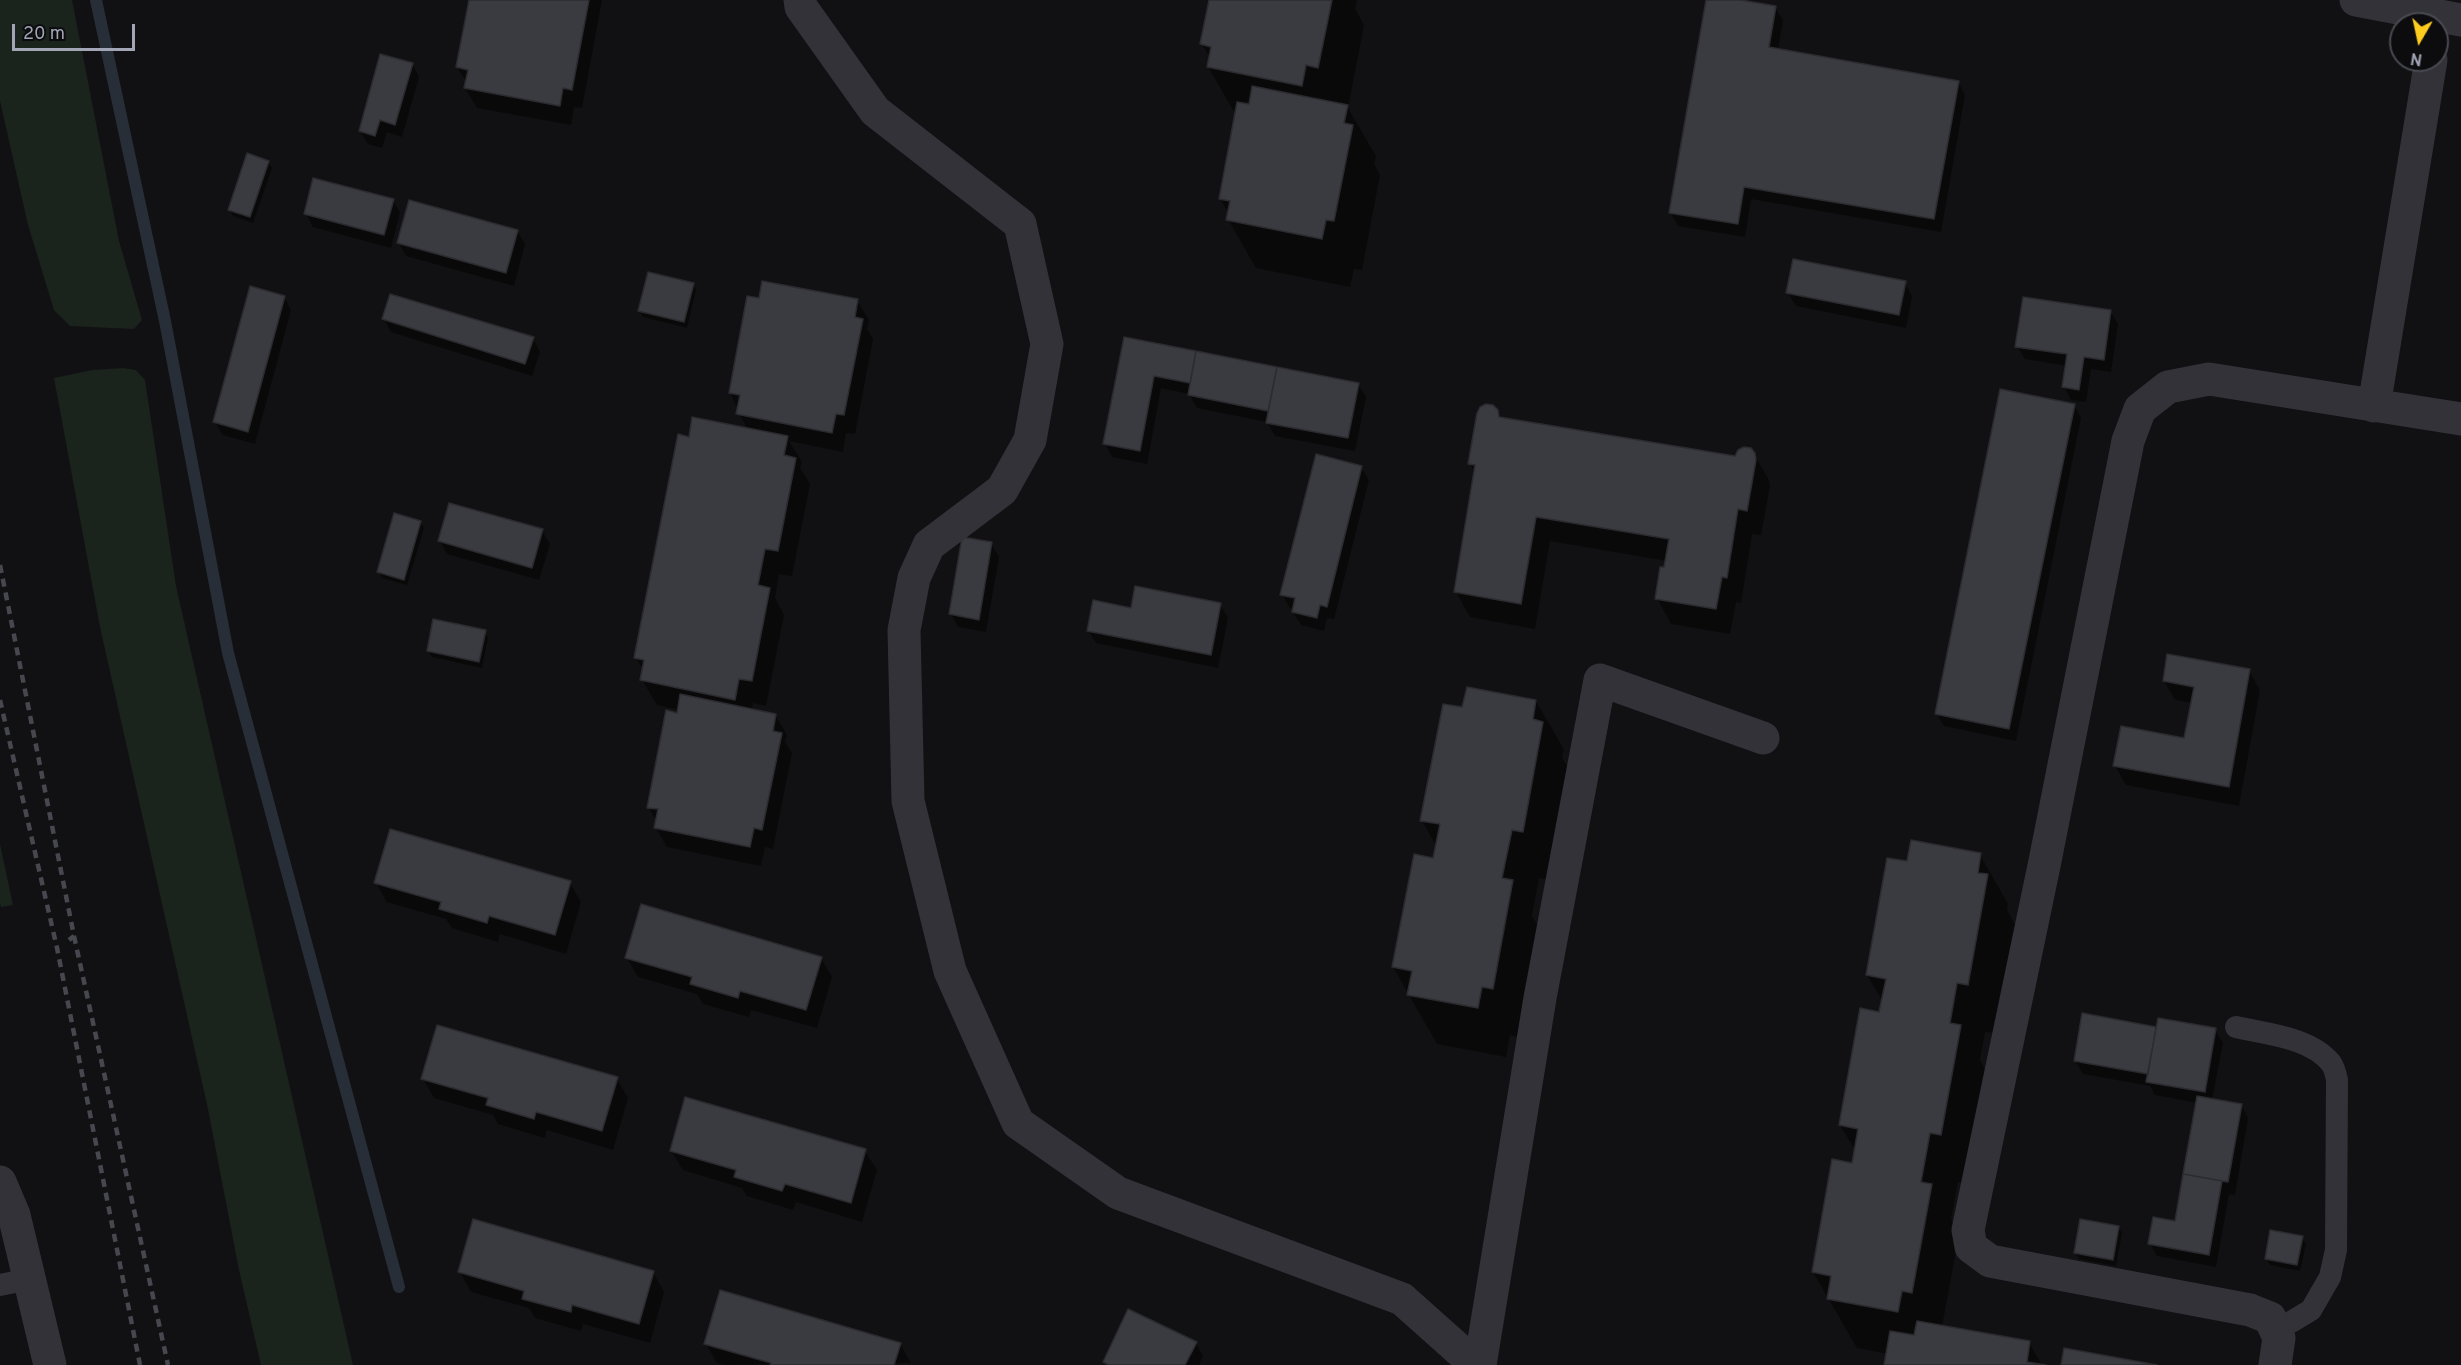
<!DOCTYPE html>
<style>
body{margin:0}
#map{position:relative;width:2461px;height:1365px;overflow:hidden;background:#111113;font-family:Overpass,sans-serif}
canvas{display:block}
.north{position:absolute;left:2389px;top:12px;width:60px;height:60px;box-sizing:border-box;background:#0c0c0e;border:2px solid #484951;border-radius:50%;rotate:189deg;font-size:16px;font-weight:700;line-height:24px;text-align:center;color:#a1a5b5}
.north::after{content:'';display:block;margin:auto;width:21px;height:27px;background:#fecc1e;clip-path:polygon(50% 0,100% 100%,50% 72%,0 100%)}
.scale{position:absolute;left:12px;top:24px;width:123px;height:27px;box-sizing:border-box;border:3px solid #a1a5b5;border-top:0;padding-left:8px;font-size:18px;line-height:21px;white-space:nowrap;color:#a1a5b5;-webkit-text-stroke:4px #0c0c0e;paint-order:stroke}
</style>
<div id="map">
<canvas width="2461" height="1365"></canvas>
<div class="north">N</div>
<div class="scale">20 m</div>
</div>
<script>
const ctx = document.querySelector('canvas').getContext('2d');
ctx.lineJoin = 'round';
function fill(path, color) {
  ctx.fillStyle = color;
  ctx.fill(path, 'evenodd');
}
function strokePath(path, color, width, dash) {
  ctx.strokeStyle = color;
  ctx.lineWidth = width;
  ctx.lineCap = dash ? 'butt' : 'round';
  ctx.setLineDash(dash || []);
  ctx.stroke(path);
}
const green = new Path2D(`
 M0,0H72L119,241L142,320L134,329L70,326L54,310L28,225L0,101Z
 M123,368L136,370L145,380L176,586L353,1365H261L239,1270L208,1109L100,627L54,378L92,370Z
 M0,844L13,905L1,907L0,903Z`);
const shadow = new Path2D(`
 M470,0H602L582,108L574,107L571,125L477,108L465,88L467,83L457,67Z
 M1211,0H1357L1355,9L1364,25L1348,108L1376,156L1374,164L1380,175L1362,270L1354,269L1350,287L1256,268L1228,219L1229,214L1220,199L1236,115L1208,67L1210,58L1202,44Z
 M1708,0H1732L1775,7L1783,20L1778,50L1958,82L1965,95L1941,232L1751,199L1745,237L1678,226L1670,212Z
 M412,64L419,77L402,137L387,132L382,148L368,144L360,131Z
 M268,162L272,168L253,223L233,216L230,210Z
 M393,200L400,213L391,248L313,227L306,214Z
 M517,231L525,244L514,286L406,256L399,243Z
 M1905,283L1912,296L1906,328L1796,306L1788,293Z
 M693,284L696,290L687,328L643,317L640,311Z
 M284,297L291,310L255,444L223,435L215,422Z
 M857,301L869,320L867,329L873,339L855,434L846,433L843,452L789,441L802,462L800,468L810,484L792,576L779,574L775,598L784,615L766,706L753,703L752,710L775,715L787,735L785,742L792,753L773,849L765,847L761,866L667,847L656,828L657,822L648,807L679,710L657,705L642,680L644,671L636,658L690,438L747,429L730,393Z
 M2110,311L2118,324L2111,372L2091,369L2086,402L2071,400L2064,387L2067,366L2025,359L2017,346Z
 M384,319L533,338L540,352L532,376L391,332Z
 M1125,339L1358,384L1366,397L1355,451L1275,436L1267,422L1197,408L1189,394L1161,388L1147,464L1112,457L1105,444Z
 M2074,405L2081,418L2016,741L1944,726L1936,713Z
 M1497,411L1501,419L1735,458L1754,454L1769,480L1770,486L1761,535L1752,534L1741,603L1736,602L1730,634L1671,624L1657,598L1667,561L1550,541L1535,629L1470,617L1456,592L1475,473L1470,463Z
 M1361,467L1369,480L1334,619L1327,618L1324,631L1301,625L1293,612L1294,609L1290,608L1282,594Z
 M420,522L424,528L407,585L382,578L379,571Z
 M542,531L550,544L539,580L447,554L440,541Z
 M991,544L999,557L986,632L958,627L951,614Z
 M1220,605L1228,618L1218,668L1096,643L1088,630L1132,610Z
 M485,632L488,638L482,668L432,657L428,651Z
 M2249,671L2260,690L2239,806L2126,785L2115,766L2186,740L2192,703L2175,700L2164,681Z
 M1536,701L1564,750L1562,758L1571,772L1550,880L1539,878L1532,916L1541,931L1521,1038L1510,1035L1506,1057L1437,1044L1393,967L1435,860L1437,847L1422,821L1463,709Z
 M1980,855L2008,904L2007,910L2015,925L1996,1033L1985,1032L1980,1060L1988,1075L1969,1184L1958,1182L1951,1219L1959,1234L1942,1327L2029,1343L2042,1365H1886L1888,1354L1857,1348L1813,1272L1853,1164L1856,1152L1840,1125L1880,1014L1883,1002L1867,975L1908,863Z
 M376,883H570L581,902L566,954L500,934L498,942L452,928L446,919L387,902Z
 M627,958H821L832,977L817,1028L751,1010L749,1017L703,1004L697,994L638,977Z
 M2083,1015L2157,1028L2215,1030L2223,1043L2212,1100L2241,1105L2248,1118L2235,1195L2229,1194L2216,1267L2157,1256L2150,1243L2176,1223L2198,1103L2155,1095L2150,1086L2083,1074L2075,1061Z
 M423,1079H617L628,1098L613,1150L547,1130L545,1138L498,1124L493,1115L434,1098Z
 M671,1151H865L877,1170L862,1222L796,1202L793,1210L747,1196L742,1188L683,1170Z
 M2118,1227L2122,1233L2116,1266L2079,1259L2075,1253Z
 M2302,1238L2306,1244L2300,1271L2270,1265L2266,1259Z
 M460,1272H653L664,1292L650,1343L583,1324L581,1331L535,1318L529,1308L471,1292Z
 M1196,1343L1203,1356L1199,1365H1107L1105,1362Z
 M706,1344H900L911,1363L723,1365L717,1363Z`);
const stream = new Path2D(`
 M96,0L165,321L228,653L399,1287`);
const building = new Path2D(`
 M469,0H589L572,90L563,88L560,106L464,88L468,70L456,67Z
 M1209,0H1332L1318,68L1306,65L1302,86L1207,67L1211,47L1200,44Z
 M1706,0H1741L1776,6L1769,47L1959,81L1934,219L1744,187L1738,224L1669,213Z
 M380,54L413,63L395,125L380,120L375,136L359,131Z
 M1252,86L1348,105L1344,123L1353,125L1334,221L1326,220L1322,239L1226,220L1230,201L1219,199L1237,102L1249,104Z
 M247,153L269,161L250,217L228,210Z
 M313,178L394,199L384,235L304,214Z
 M409,200L518,230L506,273L397,243Z
 M1793,259L1906,281L1899,315L1786,293Z
 M648,272L694,283L684,322L638,311Z
 M762,281L858,299L855,317L863,319L844,415L836,414L832,433L736,414L740,395L729,393L747,296L759,298Z
 M250,286L285,296L248,432L213,422Z
 M390,294L534,337L525,364L382,319Z
 M2023,297L2111,310L2104,360L2084,357L2079,390L2062,387L2067,354L2015,347Z
 M1124,337L1196,351L1190,383L1154,376L1140,451L1103,444Z
 M1196,351L1277,367L1268,411L1188,395Z
 M1277,367L1359,383L1348,438L1266,423Z
 M2000,389L2075,404L2009,729L1935,714Z
 M1486,404L1493,405L1498,410L1499,417L1735,456L1738,450L1744,447L1751,448L1755,453L1756,460L1747,511L1738,509L1727,578L1722,577L1716,609L1655,599L1660,567H1664L1669,539L1536,517L1521,604L1454,592L1475,465L1468,464L1477,413L1480,407Z
 M692,417L788,436L784,455L796,458L778,551L765,549L758,585L770,588L752,681L739,679L735,700L640,680L644,660L634,658L678,434L689,437Z
 M1316,454L1362,466L1327,607L1320,605L1317,618L1292,612L1295,598L1280,595Z
 M449,503L543,529L532,568L438,541Z
 M394,513L421,521L404,580L377,572Z
 M962,537L992,542L979,620L949,614Z
 M1135,586L1221,603L1211,655L1087,631L1093,600L1131,608Z
 M433,619L486,630L479,662L427,651Z
 M2167,654L2250,669L2229,787L2113,766L2121,726L2184,738L2194,687L2163,681Z
 M1467,687L1536,700L1533,719L1543,722L1523,832L1512,830L1502,878L1513,880L1493,989L1482,987L1478,1008L1407,995L1412,971L1392,967L1414,854L1433,858L1440,824L1420,821L1443,704L1462,707Z
 M680,694L776,714L773,731L782,733L762,830L754,828L750,847L654,828L658,809L647,808L666,710L677,713Z
 M390,829L571,881L555,935L489,916L487,923L439,909L441,902L374,883Z
 M1911,840L1981,853L1978,873L1988,874L1968,985L1957,983L1950,1023L1961,1025L1941,1135L1930,1133L1921,1182L1932,1184L1912,1293L1902,1291L1898,1312L1827,1299L1831,1276L1812,1272L1832,1159L1852,1163L1858,1129L1839,1125L1860,1008L1879,1012L1886,979L1866,975L1887,858L1907,861Z
 M641,904L822,957L806,1010L740,991L738,998L690,984L692,977L625,958Z
 M2082,1013L2156,1027L2148,1074L2074,1061Z
 M2158,1018L2216,1028L2205,1092L2146,1082Z
 M437,1025L618,1077L602,1131L536,1112L534,1119L486,1105L488,1098L421,1079Z
 M2197,1096L2242,1104L2228,1182L2183,1174Z
 M685,1097L866,1149L851,1203L785,1184L782,1191L734,1177L736,1170L670,1151Z
 M2183,1174L2222,1181L2209,1255L2148,1244L2153,1217L2175,1221Z
 M473,1219L654,1271L639,1324L572,1305L571,1312L522,1299L524,1291L458,1272Z
 M2080,1219L2119,1226L2113,1260L2074,1253Z
 M2270,1230L2303,1236L2297,1265L2265,1259Z
 M720,1290L901,1343L894,1365H770L771,1363L704,1344Z
 M1128,1309L1197,1342L1185,1365H1109L1103,1362Z
 M1917,1321L2030,1341L2027,1362L2046,1365H1884L1890,1331L1914,1335Z
 M2064,1348L2157,1365H2061Z`);
const service = new Path2D(`
 M2236,1027C2266,1034 2310,1037 2331,1063C2334,1067 2336,1075 2337,1080L2336,1250L2330,1277L2311,1310L2276,1331
 M0,1285L30,1279`);
const minor = new Path2D(`
 M800,0L801,7L875,111L1020,224L1047,344L1030,440L1002,490L929,545L914,578L904,630L908,801L950,971L1018,1123L1118,1193L1402,1299L1476,1365
 M2356,0L2461,20
 M2374,406L2431,60
 M0,1182L14,1215L50,1365
 M1480,1365L1540,998L1600,680L1763,738
 M2275,1365L2279,1338L2270,1318L2250,1310L1990,1261L1971,1247L1968,1230L2045,861L2128,441L2140,409L2168,387L2209,379L2461,419`);
const rail = new Path2D(`
 M0,565L74,936L69,940
 M0,700L57,948L140,1365
 M74,936L168,1365`);
fill(green, '#1b231d');
fill(shadow, '#0007');
strokePath(stream, '#272e37', 12);
fill(building, '#3a3b41');
strokePath(building, '#2c2b2f', 1.5);
strokePath(service, '#323238', 22);
strokePath(minor, '#323238', 33);
strokePath(rail, '#47484f', 4.5, [8, 6]);
</script>
